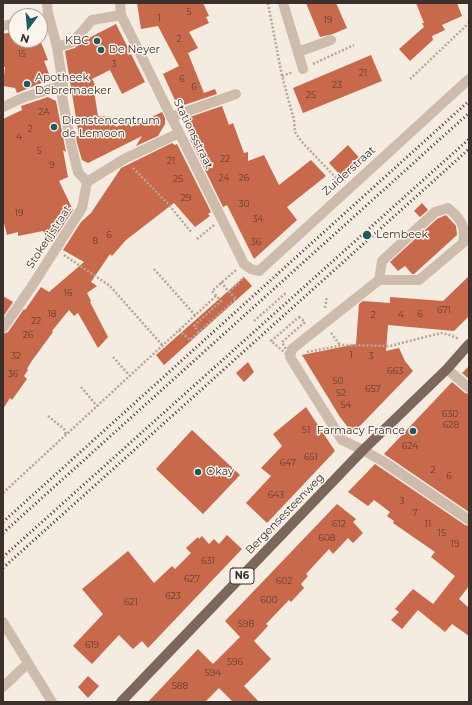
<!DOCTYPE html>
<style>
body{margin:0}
#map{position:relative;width:472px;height:705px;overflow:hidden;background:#f4ebe1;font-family:Montserrat,sans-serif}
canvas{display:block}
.frame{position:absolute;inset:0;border:4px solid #3b302b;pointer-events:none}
.north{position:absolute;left:8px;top:8px;width:40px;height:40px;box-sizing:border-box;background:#fbf5ee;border:1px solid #aea6a0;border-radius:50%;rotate:196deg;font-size:11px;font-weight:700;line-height:16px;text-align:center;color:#3b302b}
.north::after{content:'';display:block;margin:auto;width:14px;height:18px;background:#1f5a5e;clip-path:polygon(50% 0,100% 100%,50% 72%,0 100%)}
</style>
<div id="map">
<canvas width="472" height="705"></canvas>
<div class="frame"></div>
<div class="north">N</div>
</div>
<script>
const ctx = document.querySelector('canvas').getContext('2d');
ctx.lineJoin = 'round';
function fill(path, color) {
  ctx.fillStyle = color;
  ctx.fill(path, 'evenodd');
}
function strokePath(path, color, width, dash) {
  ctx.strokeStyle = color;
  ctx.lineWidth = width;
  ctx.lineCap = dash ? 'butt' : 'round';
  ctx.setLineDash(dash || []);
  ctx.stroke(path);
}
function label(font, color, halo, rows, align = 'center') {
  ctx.font = font + ' Montserrat,sans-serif';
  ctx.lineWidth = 3;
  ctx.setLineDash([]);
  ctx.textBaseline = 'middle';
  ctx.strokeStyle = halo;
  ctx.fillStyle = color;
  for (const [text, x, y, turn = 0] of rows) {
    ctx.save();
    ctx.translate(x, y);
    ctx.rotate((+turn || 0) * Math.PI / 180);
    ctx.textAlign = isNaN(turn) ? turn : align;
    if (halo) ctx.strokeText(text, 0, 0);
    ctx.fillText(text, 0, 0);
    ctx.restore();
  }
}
const building = new Path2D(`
 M137,3H203L209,16L206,17L209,23L189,32L198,48L188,53L204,93L215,89L217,94L178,107L163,74L179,66L158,26L141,29Z
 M306,3H336L347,28L333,34L320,37Z
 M416,3H457L462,16L442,25L445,30L432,36L433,40L410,61L399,49L424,27L422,23H424Z
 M116,24L145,82L122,94L110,70L92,79L98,90L94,91L98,116L111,117L116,127L128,121L131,127L162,112L165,118V124L158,136L136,146L142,136L88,163L82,160L77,143L76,136H79L65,51L75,48L81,42Z
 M16,31V40H40L48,60L44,61L51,79L17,93L15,88L3,86L5,67H3V34Z
 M371,55L382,81L303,113L293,88Z
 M48,97L56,101L66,152L63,150L68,177L59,181L73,210L52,242L47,238L43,231L18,236V232L7,235L3,219V119L22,110L21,106Z
 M222,106L229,125L233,123L244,153L248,152V161L264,155L279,185L311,160L326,176L287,207L297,220L254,259L227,205L223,207L190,139L193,138L184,119Z
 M172,143L175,145L177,144L211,212L208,214L210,216L195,227L174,203L126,240L112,256L110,254L91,282L97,286L87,293L91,301L90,302L108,337L98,348L78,313L74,316L69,310L52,331L53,332L31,362L27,369L28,370L24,376L27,379L12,400L10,398L3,409V334L8,332L24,309L25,310L41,287L49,292L84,262L63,250L81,222L91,213L121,168Z
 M348,145L362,161L343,178L329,163Z
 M422,203L428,210L420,217L414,211Z
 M446,215L456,226L457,235L414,274H412L405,266L398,271L390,262L437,219Z
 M469,276V316L454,331L388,325L386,351L399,348L405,361L413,371L357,429L350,430L340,417L302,355L356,344L359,304L363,301L390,303V297L443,301Z
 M244,277L252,286L164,365L156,355Z
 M3,296L13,302L3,317Z
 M248,362L254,372L244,382L236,373Z
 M469,366V379L462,373Z
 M452,382L465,393L469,394V512L384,454Z
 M306,407L335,451L267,523L246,503L271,476L261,468L282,446L273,434Z
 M192,430L240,475L203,514L156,469Z
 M375,464L465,525L469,526V586L459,599L469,608V636L452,624L445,632L418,610L402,629L391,620L399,612L395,609L413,589L433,604L455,576L431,557L435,552L393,523L394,521L387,516L390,512L374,500L368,506L348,492Z
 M337,504L356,519L353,522L363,533L353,543L348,538L333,554L329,549L306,574L308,576L301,584L304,588L291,602L289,600L266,624L268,626L254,641L271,659L244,686L259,702H233L219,688L205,702H148L198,649L213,664L240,637L225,621Z
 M227,535L242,549L148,648L142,641L133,649L119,635L92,664L73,646L103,614L82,589L128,551L154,583L172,566L175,569L191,553L186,548L198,537L199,539L202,536L209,544L214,539L219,544Z
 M88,676L99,686L88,698L78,687Z`);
const path = new Path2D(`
 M268,3L282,76L294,120L295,132L301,141L340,182
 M313,64L354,45
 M282,76L293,72
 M410,79L469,23
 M133,168L169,205L192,233
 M197,239L214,225
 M64,255L110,286L163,346
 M154,269L195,315
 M221,282L229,292L236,299L199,332L194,326L221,301L212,291L236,270
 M229,292L244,277
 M325,308L327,297
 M299,317L305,322L282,342L290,357L271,341Z
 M254,321L287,292
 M179,330L190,340L199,332
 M331,333L340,345
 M307,352L343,345L390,346L441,333L450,335L459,339
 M113,357L130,376
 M81,387L97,406
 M48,416L64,429L66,435
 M3,493L216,296`);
const minor = new Path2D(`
 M47,3L48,13L57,47L63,85L62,96L71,144L78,172L87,182
 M120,3L121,15L244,264L251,269L259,271L469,79
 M283,3L303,69
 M3,26L16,23
 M57,47L73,42L92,20L121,15
 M298,52L331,40
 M3,107L22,98L63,85
 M171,117L236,94
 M379,280L382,261L435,212L448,208C461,219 466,226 463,243L419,280H379L292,349L290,357L342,440L363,450L384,462L469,520
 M3,328L32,286L82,208L87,182L124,159L179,133
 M447,369L469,388
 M3,622L52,702
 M3,687L28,663`);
const major = new Path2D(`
 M121,702L363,450L447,369L469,344`);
const rail = new Path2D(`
 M3,522L469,101
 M3,533L469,113
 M3,557L469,139
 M3,568L469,149`);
const markers = [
 [97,41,4,"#1f5a5e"],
 [101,50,4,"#1f5a5e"],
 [27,84,4,"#1f5a5e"],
 [54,127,4,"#1f5a5e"],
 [367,235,5,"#1f5a5e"],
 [413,431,4,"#1f5a5e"],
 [198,472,4,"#1f5a5e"]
];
const numberNames = [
 ["5",189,12],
 ["1",159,18],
 ["19",328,20],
 ["2",179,39],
 ["15",22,54],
 ["3",114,64],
 ["21",363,73],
 ["6",182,79],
 ["23",337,85],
 ["6",194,87],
 ["25",311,95],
 ["2A",44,112],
 ["2",30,129],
 ["4",19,137],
 ["5",39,151],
 ["22",225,159],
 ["21",171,161],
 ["9",52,165],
 ["24",224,178],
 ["26",244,178],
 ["25",178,179],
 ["29",186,198],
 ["30",244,204],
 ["19",19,213],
 ["34",258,219],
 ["6",109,235],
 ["8",95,241],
 ["36",256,242],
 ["16",68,293],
 ["671",444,310],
 ["18",52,314],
 ["6",420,314],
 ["2",373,315],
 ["4",401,315],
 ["22",36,321],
 ["26",28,335],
 ["1",351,355],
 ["32",16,356],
 ["3",371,356],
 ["663",395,371],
 ["36",13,374],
 ["50",338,381],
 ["657",373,389],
 ["52",341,393],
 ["54",346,405],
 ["630",450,414],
 ["628",451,425],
 ["51",306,430],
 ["624",410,446],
 ["651",311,457],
 ["647",288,463],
 ["2",433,470],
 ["6",449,476],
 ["643",276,495],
 ["3",402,501],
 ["7",415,513],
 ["612",339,524],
 ["11",428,524],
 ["15",442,533],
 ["608",327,538],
 ["19",455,544],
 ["631",208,561],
 ["627",192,579],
 ["602",284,581],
 ["623",173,596],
 ["600",269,600],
 ["621",131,602],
 ["598",246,624],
 ["619",92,645],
 ["596",235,662],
 ["594",213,673],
 ["588",180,686]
];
const shields = [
 [242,576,24]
];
const shieldNames = [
 ["N6",242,576]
];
const poiNames = [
 ["KBC",89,41,"right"],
 ["De Neyer",109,50],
 ["Apotheek",35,78],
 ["Debremaeker",35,91],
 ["Dienstencentrum",62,121],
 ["de Lemoon",62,134],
 ["Lembeek",376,235],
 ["Farmacy France",405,431,"right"],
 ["Okay",206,472]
];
const streetNames = [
 ["Stationsstraat",193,134,64],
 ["Zuiderstraat",349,171,-42],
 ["Stokerijstraat",49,237,-57],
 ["Bergensesteenweg",285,514,-46]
];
fill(building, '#c8694b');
strokePath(path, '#b9a596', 2.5, [2, 2]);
strokePath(minor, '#cdbbac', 10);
strokePath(major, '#7d675c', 10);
strokePath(rail, '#3b302b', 3, [1, 3]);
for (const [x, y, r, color] of markers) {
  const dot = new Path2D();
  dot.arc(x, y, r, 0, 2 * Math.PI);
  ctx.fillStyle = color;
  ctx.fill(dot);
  strokePath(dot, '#fbf5ee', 1.5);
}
label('9px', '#5e3e33', null, numberNames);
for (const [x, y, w] of shields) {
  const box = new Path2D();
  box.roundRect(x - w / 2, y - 8, w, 16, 3);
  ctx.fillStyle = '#fbf5ee';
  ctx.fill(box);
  strokePath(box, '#3b302b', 1);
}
label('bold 10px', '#3b302b', null, shieldNames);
label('11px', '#3b302b', '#fbf5ee', poiNames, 'left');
label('11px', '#3b302b', '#fbf5ee', streetNames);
</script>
